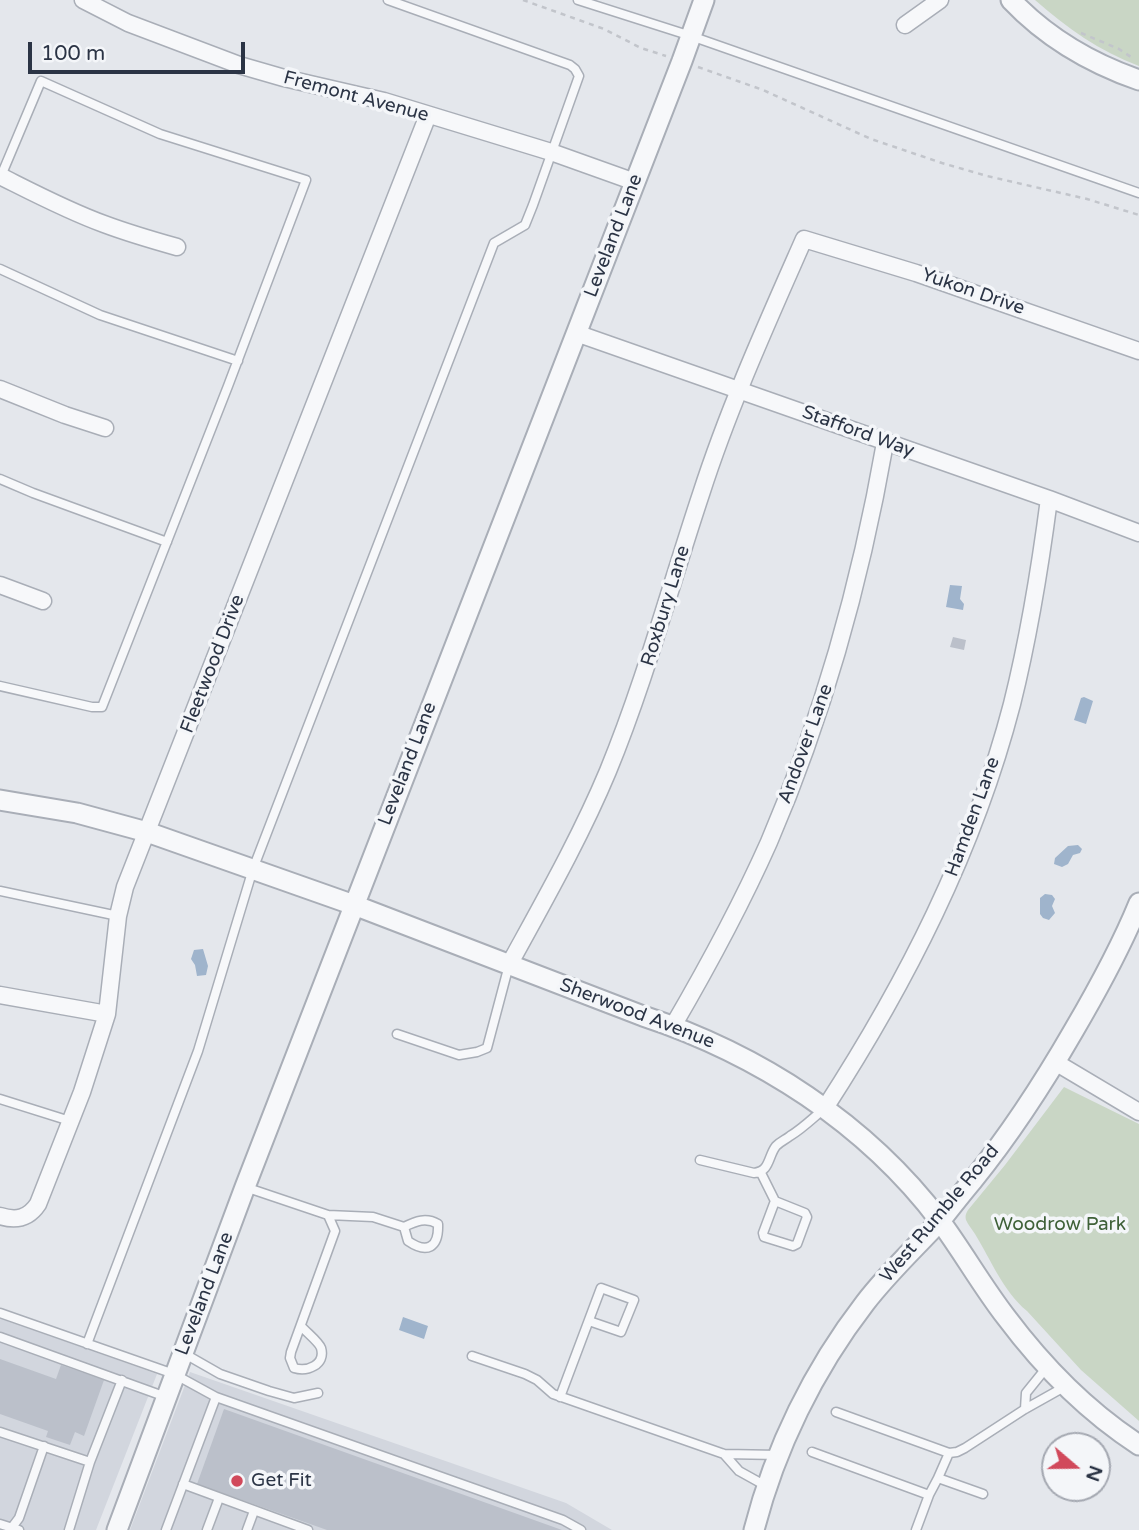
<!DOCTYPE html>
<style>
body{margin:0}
#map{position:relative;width:1139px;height:1530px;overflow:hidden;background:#e4e7ec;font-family:"Varela Round",sans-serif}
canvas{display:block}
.north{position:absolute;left:1041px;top:1432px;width:70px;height:70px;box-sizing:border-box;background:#f4f6f9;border:2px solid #a4a8b1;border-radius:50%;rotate:110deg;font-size:19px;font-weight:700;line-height:28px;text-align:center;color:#2b3445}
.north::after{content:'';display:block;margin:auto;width:24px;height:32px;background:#d1495b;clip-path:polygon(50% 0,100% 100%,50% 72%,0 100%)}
.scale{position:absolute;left:28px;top:42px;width:217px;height:32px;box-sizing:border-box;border:4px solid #2b3445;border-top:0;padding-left:9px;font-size:21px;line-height:24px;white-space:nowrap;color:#2b3445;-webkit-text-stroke:5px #f4f6f9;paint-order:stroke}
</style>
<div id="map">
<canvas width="1139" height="1530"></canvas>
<div class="north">N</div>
<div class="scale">100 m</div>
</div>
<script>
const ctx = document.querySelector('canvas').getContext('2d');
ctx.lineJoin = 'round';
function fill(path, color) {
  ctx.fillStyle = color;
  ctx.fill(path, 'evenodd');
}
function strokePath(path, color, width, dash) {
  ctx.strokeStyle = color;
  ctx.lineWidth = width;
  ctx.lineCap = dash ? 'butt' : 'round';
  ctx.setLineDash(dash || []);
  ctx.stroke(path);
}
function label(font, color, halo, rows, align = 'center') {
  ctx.font = font + ' "Varela Round",sans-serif';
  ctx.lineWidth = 7;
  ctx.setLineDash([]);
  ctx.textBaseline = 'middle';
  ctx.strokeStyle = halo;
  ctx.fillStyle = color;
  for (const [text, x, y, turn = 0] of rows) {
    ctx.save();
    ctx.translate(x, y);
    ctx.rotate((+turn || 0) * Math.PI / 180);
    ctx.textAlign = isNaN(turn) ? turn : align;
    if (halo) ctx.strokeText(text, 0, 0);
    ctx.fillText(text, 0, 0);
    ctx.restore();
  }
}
const built = new Path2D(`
 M0,1318L157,1374L96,1530H0Z
 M190,1372L566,1503L612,1530H130Z`);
const green = new Path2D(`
 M1035,0H1139V66C1099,51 1067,28 1035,0Z
 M1064,1087L1139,1124V1421L1081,1370L1027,1311C1003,1291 991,1260 975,1234C972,1229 968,1225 966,1220C965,1215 966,1214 968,1210L1005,1165Z`);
const water = new Path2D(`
 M950,585L962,586L960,599L964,604L963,610L946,607Z
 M1084,697L1093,701L1086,724L1074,720L1081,698Z
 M1078,845L1082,849L1080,853L1073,855L1068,864L1062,867L1054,864L1055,858L1068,846Z
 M1045,894L1052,895L1055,899L1052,906L1055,913L1049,920L1043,918L1040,914V898Z
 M203,949L208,966L206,975L197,976L195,965L191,959L194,950Z
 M403,1317L428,1326L424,1339L399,1330Z`);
const building = new Path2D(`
 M953,637L966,640L964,650L950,647Z
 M0,1359L56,1379L61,1365L104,1380L84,1436L75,1432L70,1445L46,1437L48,1431L0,1414Z
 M224,1409L562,1530H327L197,1484Z`);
const path = new Path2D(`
 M523,0L604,29L641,48L666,56
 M1081,33L1119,49L1134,59
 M698,67L763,90L871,139L942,163L987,176L1087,199L1139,215`);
const service = new Path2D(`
 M578,0L691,36L1139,193
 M0,269L100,315L238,361
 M0,479L33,493L167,542
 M0,686L92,707H102L228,386L306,180L160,134L41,81L1,176
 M0,891L118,916
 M397,1034L459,1055L477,1052L487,1048L509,965
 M0,1099L70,1121
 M700,1160L754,1173C770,1172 768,1156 776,1146C781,1141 785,1140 790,1136C802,1129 813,1118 825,1108
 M761,1173L775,1201L805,1213L807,1217L797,1244L793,1246L764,1237L763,1233L775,1201
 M245,1187L328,1215L335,1231L291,1352L290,1358L294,1368C307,1372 326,1365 321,1348C319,1342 306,1332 301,1326
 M328,1215L373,1217L404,1227L408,1241C427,1254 439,1248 438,1224C426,1217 416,1221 404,1227
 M0,1313L174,1374L216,1397L563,1520L581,1530
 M0,1337L166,1397
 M87,1344L198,1051L253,869L494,243L525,225L533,205L579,76L575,69L570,65L388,0
 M185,1354L220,1374L269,1391L294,1398L318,1393
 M472,1356L525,1374L537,1380L553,1394L724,1454L779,1455
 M560,1397L601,1288L634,1300L621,1332L589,1321
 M1025,1409L1026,1393L1047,1367
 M836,1412L949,1453L957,1452L965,1448L1025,1409L1066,1386
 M0,1432L90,1462
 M812,1452L929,1495L938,1478L983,1494
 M724,1454L739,1471L766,1486
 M938,1478L949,1453
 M183,1484L308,1530
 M0,1524L19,1530
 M10,1530L19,1518L44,1446
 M69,1530L90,1462L122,1380
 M166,1530L216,1397
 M207,1530L219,1498
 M247,1530L254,1511
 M916,1530L929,1495`);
const minor = new Path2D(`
 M83,0L128,23L239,65L284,78L384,101L551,152L635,182
 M905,25L940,0
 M0,176C34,193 68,211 104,224C128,233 152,240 177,247
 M576,333L1049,499L1139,533
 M0,389L65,415L105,428
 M0,585L43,601
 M509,965C544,901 580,838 608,771C645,681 670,587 701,494C729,407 767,323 804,239L916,273L1139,351
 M0,995L107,1014
 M673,1026C708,966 741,905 769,842C824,714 861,580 885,443
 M1055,1062L1139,1112
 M825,1108C906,983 974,850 1012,704C1029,636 1040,568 1049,499
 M0,1216C16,1221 28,1219 38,1204L82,1092L107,1014L118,916L125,887L428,115`);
const tertiary = new Path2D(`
 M1011,0C1047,38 1090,63 1139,80
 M0,800L77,813L147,832L354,905L643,1016C758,1054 866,1123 940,1221C963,1252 982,1286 1006,1317C1042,1365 1088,1412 1139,1445
 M117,1530L245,1187L682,61L704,0
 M754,1530C775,1448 814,1369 865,1303C888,1273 915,1248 940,1221C951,1207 962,1193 973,1180C1011,1133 1044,1082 1074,1030C1098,989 1121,947 1139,903`);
const markers = [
 [237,1481,7,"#d1495b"]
];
const streetNames = [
 ["Fremont Avenue",356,97,15],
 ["Leveland Lane",614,236,-69],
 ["Yukon Drive",973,292,19],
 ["Stafford Way",858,432,20],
 ["Roxbury Lane",666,606,-73],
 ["Fleetwood Drive",213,664,-69],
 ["Andover Lane",806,744,-70],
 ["Leveland Lane",408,764,-69],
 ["Hamden Lane",973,817,-70],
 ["Sherwood Avenue",637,1014,21],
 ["West Rumble Road",940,1214,-50],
 ["Leveland Lane",205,1294,-69]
];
const parkNames = [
 ["Woodrow Park",1060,1225]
];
const poiNames = [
 ["Get Fit",251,1481]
];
fill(built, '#d2d6de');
fill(green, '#c9d6c5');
fill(water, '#9fb4cc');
fill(building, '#bbc0ca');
strokePath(service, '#a9aeb7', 11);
strokePath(minor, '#a9aeb7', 19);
strokePath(tertiary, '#a9aeb7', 23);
strokePath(path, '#c2c5cb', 2.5, [5, 5]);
strokePath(service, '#f7f8fa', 8);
strokePath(minor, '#f7f8fa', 16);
strokePath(tertiary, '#f7f8fa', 19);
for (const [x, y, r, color] of markers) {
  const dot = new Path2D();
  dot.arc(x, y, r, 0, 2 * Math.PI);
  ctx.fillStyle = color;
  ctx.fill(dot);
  strokePath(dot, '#f4f6f9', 2.5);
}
label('19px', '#2b3445', '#f4f6f9', streetNames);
label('19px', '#3f6138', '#f4f6f9', parkNames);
label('19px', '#2b3445', '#f4f6f9', poiNames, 'left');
</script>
